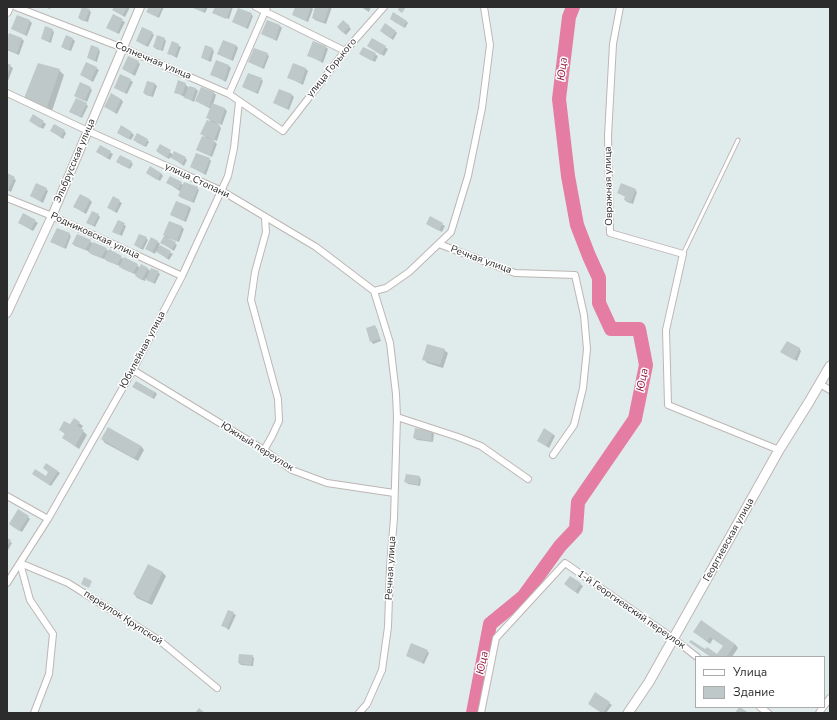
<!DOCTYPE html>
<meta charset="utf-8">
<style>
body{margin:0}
#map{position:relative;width:837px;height:720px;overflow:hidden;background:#e0ecec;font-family:"Nunito Sans",sans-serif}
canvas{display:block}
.frame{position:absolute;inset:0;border:8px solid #2c2c2c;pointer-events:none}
.legend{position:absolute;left:695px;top:656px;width:130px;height:52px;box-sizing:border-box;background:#fff;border:1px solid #ababab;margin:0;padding:5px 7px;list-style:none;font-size:12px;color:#2c2c2c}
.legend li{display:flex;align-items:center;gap:8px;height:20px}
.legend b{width:20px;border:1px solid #ababab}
</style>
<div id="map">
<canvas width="837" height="720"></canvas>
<div class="frame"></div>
<ul class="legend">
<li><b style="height:5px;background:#fff"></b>Улица</li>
<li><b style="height:11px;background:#bfc8c8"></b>Здание</li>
</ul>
</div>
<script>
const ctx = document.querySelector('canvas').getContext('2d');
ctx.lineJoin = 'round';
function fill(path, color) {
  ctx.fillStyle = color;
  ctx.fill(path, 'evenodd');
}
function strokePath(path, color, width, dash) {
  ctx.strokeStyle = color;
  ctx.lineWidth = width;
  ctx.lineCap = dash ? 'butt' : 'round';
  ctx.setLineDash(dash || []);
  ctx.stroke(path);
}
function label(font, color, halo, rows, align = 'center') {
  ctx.font = font + ' "Nunito Sans",sans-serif';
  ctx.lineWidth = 3;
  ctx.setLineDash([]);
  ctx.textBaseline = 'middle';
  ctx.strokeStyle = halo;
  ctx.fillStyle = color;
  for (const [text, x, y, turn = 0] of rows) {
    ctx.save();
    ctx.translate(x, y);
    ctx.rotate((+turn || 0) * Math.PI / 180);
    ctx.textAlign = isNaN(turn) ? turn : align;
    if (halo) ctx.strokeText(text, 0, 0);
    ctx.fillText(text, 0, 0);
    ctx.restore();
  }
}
const shadow = new Path2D(`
 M44,7H51L50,9Z
 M115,7H130L125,17L116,12L113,10Z
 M150,7H164L159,18L150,13Z
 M191,7H208L205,13Z
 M216,7H233L229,19L215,13Z
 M296,7H311L313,9L308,22L293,15Z
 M316,7H332L326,24L315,20L313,18Z
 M361,7H371L369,12Z
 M89,10L91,12L88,22L81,20L79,18Z
 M251,14L253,16L248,29L233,22Z
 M113,16L125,22L119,34L107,28Z
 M30,21L32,23L27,36L12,29Z
 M268,21L280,26L282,28L277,41L262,34Z
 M343,21L351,29L346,35L338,27Z
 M393,21H406L408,23L405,28Z
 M52,30L54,32L51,43L44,40L42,38Z
 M395,31L397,33L393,40L383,33Z
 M152,33L154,35L148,47L137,41Z
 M10,34L22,39L24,41L19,55L7,50V41Z
 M73,39L75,41L71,51L65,49L62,47Z
 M164,39L166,41L163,51L156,49L154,47Z
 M372,39L388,49L384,56L368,46Z
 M172,43L181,47L177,58L168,53Z
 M236,45L238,48L233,61L218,54Z
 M326,47L328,49L323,63L308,55Z
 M363,48L378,56L375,62L360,54Z
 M98,49L100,51L97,62L90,59L88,57Z
 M212,49L214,51L211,62L204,59L202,57Z
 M267,54L269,56L264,69L249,62Z
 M138,62L140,64L135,76L123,69Z
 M217,62L229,66L231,68L226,82L211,74Z
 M7,64L13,68L8,81H7Z
 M294,65L306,69L308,71L303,85L288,77Z
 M96,68L99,70L93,82L81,75Z
 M59,70L64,75L52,111L30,102L25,98Z
 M261,79L263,81L258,94L243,87Z
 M130,80L133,82L127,94L115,88Z
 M155,84L157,86L153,97L146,95L144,93Z
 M185,84L189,88L196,89L198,91L194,102L175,92Z
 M90,88L92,90L87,102L75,95Z
 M202,88L214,93L216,95L213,105L225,109L227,111L222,125L217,123L221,128L217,141L212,139L217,144L212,157L197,150L207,139L202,134L212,123L207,117L211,109L196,101Z
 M280,90L292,95L294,97L289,110L274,103Z
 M121,99L123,102L117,114L105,107Z
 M86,104L88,106L82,118L71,112Z
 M33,116L46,124L43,129L30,121Z
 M51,131H64L66,133L63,139Z
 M132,133L134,135L131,140L120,134Z
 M147,140L149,142L146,147L136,142Z
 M100,146L113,154L110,160L97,152Z
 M160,146L174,155L185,158L187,160L184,166L171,157L169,159L159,153L157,151Z
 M209,159L211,161L206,175L191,167Z
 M131,162L133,164L130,169L120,164Z
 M147,173H161L163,176L160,181Z
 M7,174L16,180L11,192L7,190Z
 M168,183H181L184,186L197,188L199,190L194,203L182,198L179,196L181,192Z
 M46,189L48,191L43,203L31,196Z
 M635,190L637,192L633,204L627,202L625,200L626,197L618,193Z
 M113,198L122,203L117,213L108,208Z
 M90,200L92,202L86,214L74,207Z
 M189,206L191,209L186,222L171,215Z
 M23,214L38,223L33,231L19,223Z
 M98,215L100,217L95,227L87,222Z
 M430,217L445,226L442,232L429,225Z
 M118,221L126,226L122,236L113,231Z
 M181,226L184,229L179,242L168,238V239L177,245L174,251L162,243L165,236L164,235Z
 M69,234L71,236L66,249L52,242Z
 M146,238L148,240L143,250L135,245Z
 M90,241L93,244L106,249L109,252V251L124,259L137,265L140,268L148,269L151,272H158L160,274L155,284L146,278L145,281L138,278L137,275L123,269L120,266L107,261L104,258V259L91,254L88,251L75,246L73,244Z
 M158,242L160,244L159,246L173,254L169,260L156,251L155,254L146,249Z
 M375,326L377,329L381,341L373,344L371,341Z
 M799,348L801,351L797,361L781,352Z
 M444,350L448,353L443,368L427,363L424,359Z
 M134,387L155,392L157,394L154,399Z
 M79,423L83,426L81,429L87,435L79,449L63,438L65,434L60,430Z
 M108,428L141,446L144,450L138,461L105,443L102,439Z
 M432,432L434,434L433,442L417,440L414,438Z
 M553,434L555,436L549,448L538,441Z
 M57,471L60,473L51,486L33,474L46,477L49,472Z
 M419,477L421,479L420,486L408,484L406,482Z
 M28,517L30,519L22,532L12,526Z
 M7,539L12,543L8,550L7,549Z
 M148,566L163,573L166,576L152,605L137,598L134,594Z
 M570,577L583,586L578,594L565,584Z
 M229,611L236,615L229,630L222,625Z
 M694,632L735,644L738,648L732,657H711L690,642L705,651L717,655L724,646L713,639L710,644Z
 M427,651L429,653L424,664L407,655Z
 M252,656L254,658L253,666L241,665L239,663Z
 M596,694L612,705L606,713H602L591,706Z`);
const river = new Path2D(`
 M473,713L490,624L523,597L560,546L576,529L578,502L635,419L646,365L639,329H611L599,303V278L589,256L577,225L568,176L559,99L569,17L573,7`);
const building = new Path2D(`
 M82,7L90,9L85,21L78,18Z
 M114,7H127L123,15L112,10Z
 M149,7H162L157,17L146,12Z
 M191,7H205L203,12Z
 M215,7H231L226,19L212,13Z
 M295,7H311L306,21L292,15Z
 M315,7H329L324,22L312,18Z
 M399,7H406L402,13L398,10Z
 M238,8L252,13L246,28L232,22Z
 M393,12L407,21L403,27L390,19Z
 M113,14L123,19L117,33L106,28Z
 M17,15L30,20L25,35L11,29Z
 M267,20L280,25L275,40L261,34Z
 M343,20L350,26L343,33L337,27Z
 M385,23L396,31L391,38L380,31Z
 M45,26L53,29L49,41L41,39Z
 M142,27L153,32L146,46L136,41Z
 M9,33L22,38L17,53L7,49V38Z
 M66,35L73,38L69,50L61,47Z
 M157,35L165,38L161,50L153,47Z
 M372,38L386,46L381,55L367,46Z
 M223,40L236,45L231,60L217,54Z
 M172,41L179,44L175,56L167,54Z
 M313,41L326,46L321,61L307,56Z
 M91,45L99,48L95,60L87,58Z
 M205,45L213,48L208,60L201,58Z
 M363,47L376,53L372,61L359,54Z
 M254,48L268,53L262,68L248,62Z
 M128,56L139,61L132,74L122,69Z
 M216,60L229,65L224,80L210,75Z
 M86,62L97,67L91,80L80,75Z
 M7,63L11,65L7,76Z
 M38,63L60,69L47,107L24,98Z
 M293,63L306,68L301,83L287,78Z
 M248,73L262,78L256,93L242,87Z
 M120,74L131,79L125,93L114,88Z
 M178,80L186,83L182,95L174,93Z
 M147,81L155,83L151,96L143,93Z
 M80,82L91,87L84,101L74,96Z
 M189,86L196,88L192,100L184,98Z
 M201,87L214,92L209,107L195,101Z
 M279,89L292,94L287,109L273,103Z
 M111,93L121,99L115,112L104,107Z
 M76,98L87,103L80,117L69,112Z
 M212,103L225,108L220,124L206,118Z
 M33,114L44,121L40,128L29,121Z
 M207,120L220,125L214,140L200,134Z
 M54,124L65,130L61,137L50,131Z
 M121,125L132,132L128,139L117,133Z
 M137,133L148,139L144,146L133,140Z
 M202,136L215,141L210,156L196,150Z
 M160,144L171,150L167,158L156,151Z
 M100,145L111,151L107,158L96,152Z
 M174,151L186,157L182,164L171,158Z
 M196,153L210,158L204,173L190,167Z
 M120,155L132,161L128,168L116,162Z
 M150,166L161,173L157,180L146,173Z
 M7,173L15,177L8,190H7Z
 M170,176L182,182L178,189L166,183Z
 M184,182L198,187L192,202L178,196Z
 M36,183L47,188L40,201L30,196Z
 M621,183L636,189L631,202L624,200L625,196L617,193Z
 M80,194L90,199L84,212L73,207Z
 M113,196L120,200L115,211L107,208Z
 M176,201L189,206L184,221L170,215Z
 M92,211L99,214L93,226L86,223Z
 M23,213L36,220L31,229L18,223Z
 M430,216L443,223L439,231L426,224Z
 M118,220L125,223L119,235L112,232Z
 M169,221L182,226L177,241L163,235Z
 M57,228L70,233L64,248L50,242Z
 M77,234L91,240L85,250L72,244Z
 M139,234L147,237L141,249L134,245Z
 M164,236L176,242L172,249L160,243Z
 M151,237L158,241L152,252L145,249Z
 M93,242L107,248L101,258L88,252Z
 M160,245L171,251L167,258L156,252Z
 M109,249L122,256L117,265L104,259Z
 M124,257L138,264L133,273L119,267Z
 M141,264L148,268L142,280L135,276Z
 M151,268L159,271L153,283L146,280Z
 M375,325L380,339L370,342L366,328Z
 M787,341L800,348L794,360L780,352Z
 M427,344L445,349L440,365L422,360Z
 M136,381L155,392L152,398L132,387Z
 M74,418L80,422L77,426L84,430L75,446L62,438L65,433L59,430L64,421L70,424Z
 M108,427L141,446L134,458L101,439Z
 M415,428L432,431L431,441L413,438Z
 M544,428L553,434L546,446L537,441Z
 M46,463L58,471L49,485L32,474L35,469L46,476L48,472L43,468Z
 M406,474L420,476L418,485L404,482Z
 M18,509L29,516L19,531L9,524Z
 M7,538L11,540L7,547Z
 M148,564L163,572L148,602L133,594Z
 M570,576L581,583L575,592L564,584Z
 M84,577L92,581L89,588L81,584Z
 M228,610L234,612L227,628L221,626Z
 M701,620L735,644L726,657H711L689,642L691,640L705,649L707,647L717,654L723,646L710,637L707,641L693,632Z
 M411,643L428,650L422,663L406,656Z
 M239,654L253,655L251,665L238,663Z
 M595,692L610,702L603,713L588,704Z
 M739,707H740L749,713H735Z
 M199,708L205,713H195Z`);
const service = new Path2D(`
 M683,254L738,140`);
const minor = new Path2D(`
 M16,7L123,48L229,94L283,131L345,51L384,7
 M256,7L345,51
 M620,7L613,44L608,136L610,233L683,254L666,330L668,405L779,450
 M7,93L88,131L222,191L316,247L374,291
 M229,94L267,7
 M7,198L52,216L182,276
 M439,244L515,273L575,275L584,315L587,349L583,388L574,425L553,455
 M133,370L264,450L292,470L327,483L394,493
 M820,384L830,390
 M397,417L458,437L481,446L528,479
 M264,450L272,436L279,421L278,399L251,300L255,272L266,232L265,218
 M7,496L48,519
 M20,563L68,583L160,641L217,688
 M20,563L30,600L53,634L49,674L34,713
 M7,583L48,519L133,370L182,276L228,176L234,148L239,102
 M824,706L830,698
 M760,707L768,713
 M359,713L367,704L382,670L388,627L390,567L394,518L397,417L396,394L390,343L374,291L386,288L409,272L451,232L468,176L482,108L490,45L484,7
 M481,713L496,638L565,563L674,639L697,657
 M819,713L823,707`);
const tertiary = new Path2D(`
 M7,12L9,7
 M7,313L52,216L140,7`);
const secondary = new Path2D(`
 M628,713L649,682L779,450L809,402L830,366`);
const streetNames = [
 ["Солнечная улица",153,61,23],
 ["улица Горького",332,68,-51],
 ["Эльбрусская улица",75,161,-67],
 ["улица Стопани",197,181,25],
 ["Овражная улица",609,186,-91],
 ["Родниковская улица",95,236,25],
 ["Речная улица",481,260,20],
 ["Юбилейная улица",143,350,-62],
 ["Южный переулок",257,447,32],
 ["Георгиевская улица",729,540,-61],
 ["Речная улица",391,568,-87],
 ["1-й Георгиевский переулок",631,610,35],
 ["переулок Крупской",123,618,33]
];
const waterNames = [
 ["Юца",563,69,-83],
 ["Юца",643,380,-80],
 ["Юца",483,663,-79]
];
fill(shadow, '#0003');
strokePath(river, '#e57ca2', 14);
fill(building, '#bfc8c8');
strokePath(service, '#beb6b3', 5);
strokePath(minor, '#beb6b3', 8);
strokePath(tertiary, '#beb6b3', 10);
strokePath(secondary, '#beb6b3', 11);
strokePath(service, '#fff', 3);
strokePath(minor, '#fff', 6);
strokePath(tertiary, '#fff', 8);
strokePath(secondary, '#fff', 9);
label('10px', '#2c2c2c', '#fff', streetNames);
label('italic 11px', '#93193b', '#fff', waterNames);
</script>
